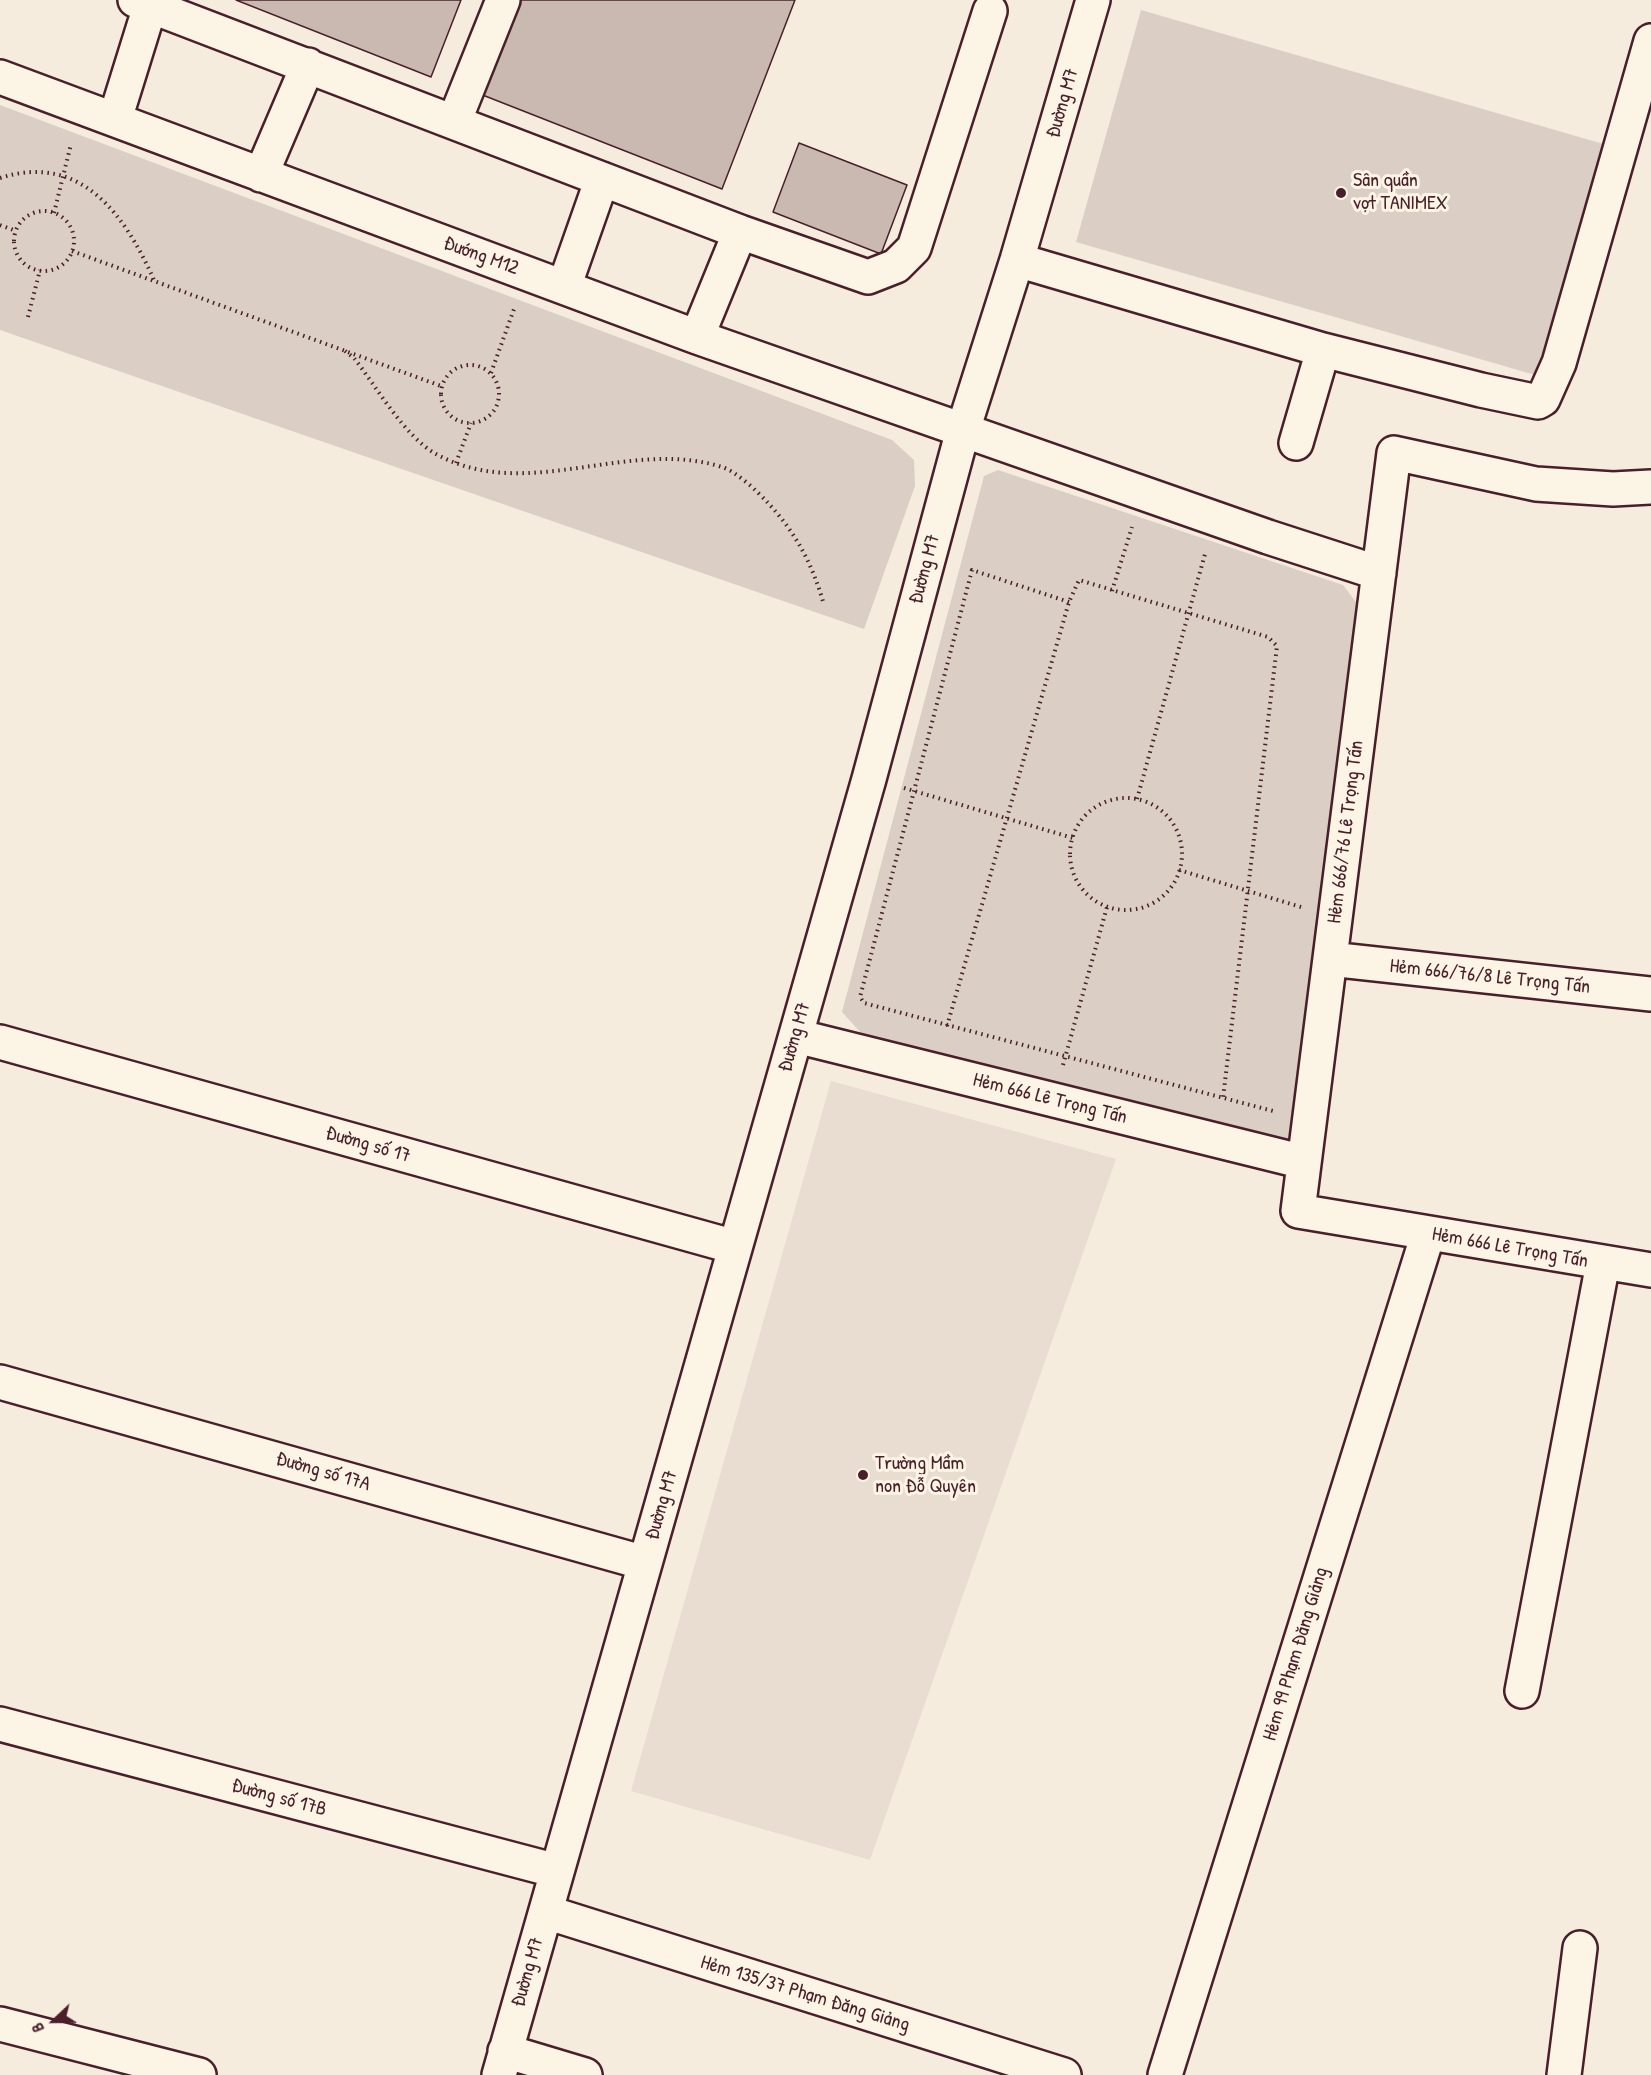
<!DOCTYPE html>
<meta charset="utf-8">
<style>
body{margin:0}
#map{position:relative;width:1651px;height:2075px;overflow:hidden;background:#f5ecde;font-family:"Patrick Hand",sans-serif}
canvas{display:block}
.north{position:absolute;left:24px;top:1991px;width:60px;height:60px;-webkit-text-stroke:4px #fcf5e5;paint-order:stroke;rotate:248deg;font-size:16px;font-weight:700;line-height:24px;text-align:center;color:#4a1f2b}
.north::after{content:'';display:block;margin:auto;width:21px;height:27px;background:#4a1f2b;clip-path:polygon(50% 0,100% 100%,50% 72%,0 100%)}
</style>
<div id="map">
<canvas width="1651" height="2075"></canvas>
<div class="north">B</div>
</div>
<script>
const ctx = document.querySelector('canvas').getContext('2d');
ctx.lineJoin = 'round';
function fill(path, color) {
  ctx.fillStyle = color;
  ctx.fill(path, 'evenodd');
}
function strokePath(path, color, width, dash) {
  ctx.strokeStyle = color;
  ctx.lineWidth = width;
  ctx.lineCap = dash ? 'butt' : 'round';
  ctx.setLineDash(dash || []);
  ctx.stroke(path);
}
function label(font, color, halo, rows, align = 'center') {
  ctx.font = font + ' "Patrick Hand",sans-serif';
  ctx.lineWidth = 6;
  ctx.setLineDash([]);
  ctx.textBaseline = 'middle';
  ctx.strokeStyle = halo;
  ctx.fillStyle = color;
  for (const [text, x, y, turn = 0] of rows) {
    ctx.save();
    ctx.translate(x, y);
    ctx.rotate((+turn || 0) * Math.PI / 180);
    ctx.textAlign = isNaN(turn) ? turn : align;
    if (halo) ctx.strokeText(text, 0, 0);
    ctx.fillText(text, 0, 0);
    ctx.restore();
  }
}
const built = new Path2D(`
 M831,1081L1116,1159L870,1860L631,1791Z`);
const green = new Path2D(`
 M1141,10L1607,145L1542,377L1076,242Z
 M0,105L892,440L914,460L915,486L864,629L0,330Z
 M998,470L1343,585L1359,606L1293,1141L1266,1152L861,1033L842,1012L984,476Z`);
const building = new Path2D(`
 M236,0H461L431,77Z
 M516,0H795L722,189L480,94Z
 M799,143L907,185L881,254L773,212Z`);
const path = new Path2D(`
 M0,178C81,152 125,215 154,280
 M14 241a30 30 0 1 1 60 0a30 30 0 1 1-60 0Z
 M54,213L71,144
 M0,225L16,231
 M72,251L441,386
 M28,317L40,270
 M345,351L354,358C376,386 405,437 436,454C527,504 628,437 722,467C737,472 757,491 768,503C796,533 813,565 824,605
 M441 394a29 29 0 1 1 58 0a29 29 0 1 1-58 0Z
 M491,373L514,309
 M456,463L471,423
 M1112,591L1132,527
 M1069,602L972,570L860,997L864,1003L1273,1111
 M904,788L1073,838
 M1070 854a56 56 0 1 1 112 0a56 56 0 1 1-112 0Z
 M1137,799L1205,554
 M1179,870L1301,907
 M947,1026L1069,602L1079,580L1268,637L1277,646L1223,1098
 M1063,1065L1107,907`);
const minor = new Path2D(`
 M135,0L740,232L697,337
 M0,77L697,337L1268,537L1379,573
 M115,119L152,0
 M454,122L503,0
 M261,175L308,65
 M740,232L868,277L896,266L914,248L990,11
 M1017,260L1323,350L1296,443
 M564,287L602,179
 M1323,350L1481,390L1538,402L1543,399L1559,363L1651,41
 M1651,487L1613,489L1536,484L1394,453L1298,1211L1651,1270
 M1330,959L1651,994
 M796,1036L1304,1162
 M0,1042L735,1247
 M0,1382L645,1563
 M1522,1691L1603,1263
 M0,1724L557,1871
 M546,1912L1064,2075
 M0,2024L199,2075
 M505,2051L585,2075
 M499,2075L869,779L963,430L1017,260L1093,0
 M1165,2075L1428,1234
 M1564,2075L1580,1948`);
const markers = [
 [1341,193,6,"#4a1f2b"],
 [863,1475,6,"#4a1f2b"]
];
const streetNames = [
 ["Đường M7",1063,103,-74],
 ["Đướng M12",481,256,20],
 ["Đường M7",925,569,-75],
 ["Hẻm 666/76 Lê Trọng Tấn",1346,832,-83],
 ["Hẻm 666/76/8 Lê Trọng Tấn",1490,977,6],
 ["Đường M7",795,1037,-74],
 ["Hẻm 666 Lê Trọng Tấn",1050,1099,14],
 ["Đường số 17",368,1145,16],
 ["Hẻm 666 Lê Trọng Tấn",1510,1248,10],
 ["Đường số 17A",323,1472,16],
 ["Đường M7",662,1505,-74],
 ["Hẻm 99 Phạm Đăng Giảng",1296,1654,-73],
 ["Đường số 17B",279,1798,15],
 ["Đường M7",528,1972,-74],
 ["Hẻm 135/37 Phạm Đăng Giảng",805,1994,17]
];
const poiNames = [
 ["Sân quần",1353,181],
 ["vợt TANIMEX",1353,204],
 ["Trường Mầm",875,1464],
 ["non Đỗ Quyên",875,1487]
];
fill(built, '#e8ddd0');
fill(green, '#dbcec4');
fill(building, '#cab9b1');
strokePath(building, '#4a1f2b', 1.5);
strokePath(minor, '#4a1f2b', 38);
strokePath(path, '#4a1f2b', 4, [1.5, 4.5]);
strokePath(minor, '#fcf5e5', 33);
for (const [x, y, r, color] of markers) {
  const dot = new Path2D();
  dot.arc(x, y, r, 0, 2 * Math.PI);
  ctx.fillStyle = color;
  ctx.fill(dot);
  strokePath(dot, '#fcf5e5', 2);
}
label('20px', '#4a1f2b', '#fcf5e5', streetNames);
label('20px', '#4a1f2b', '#fcf5e5', poiNames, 'left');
</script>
